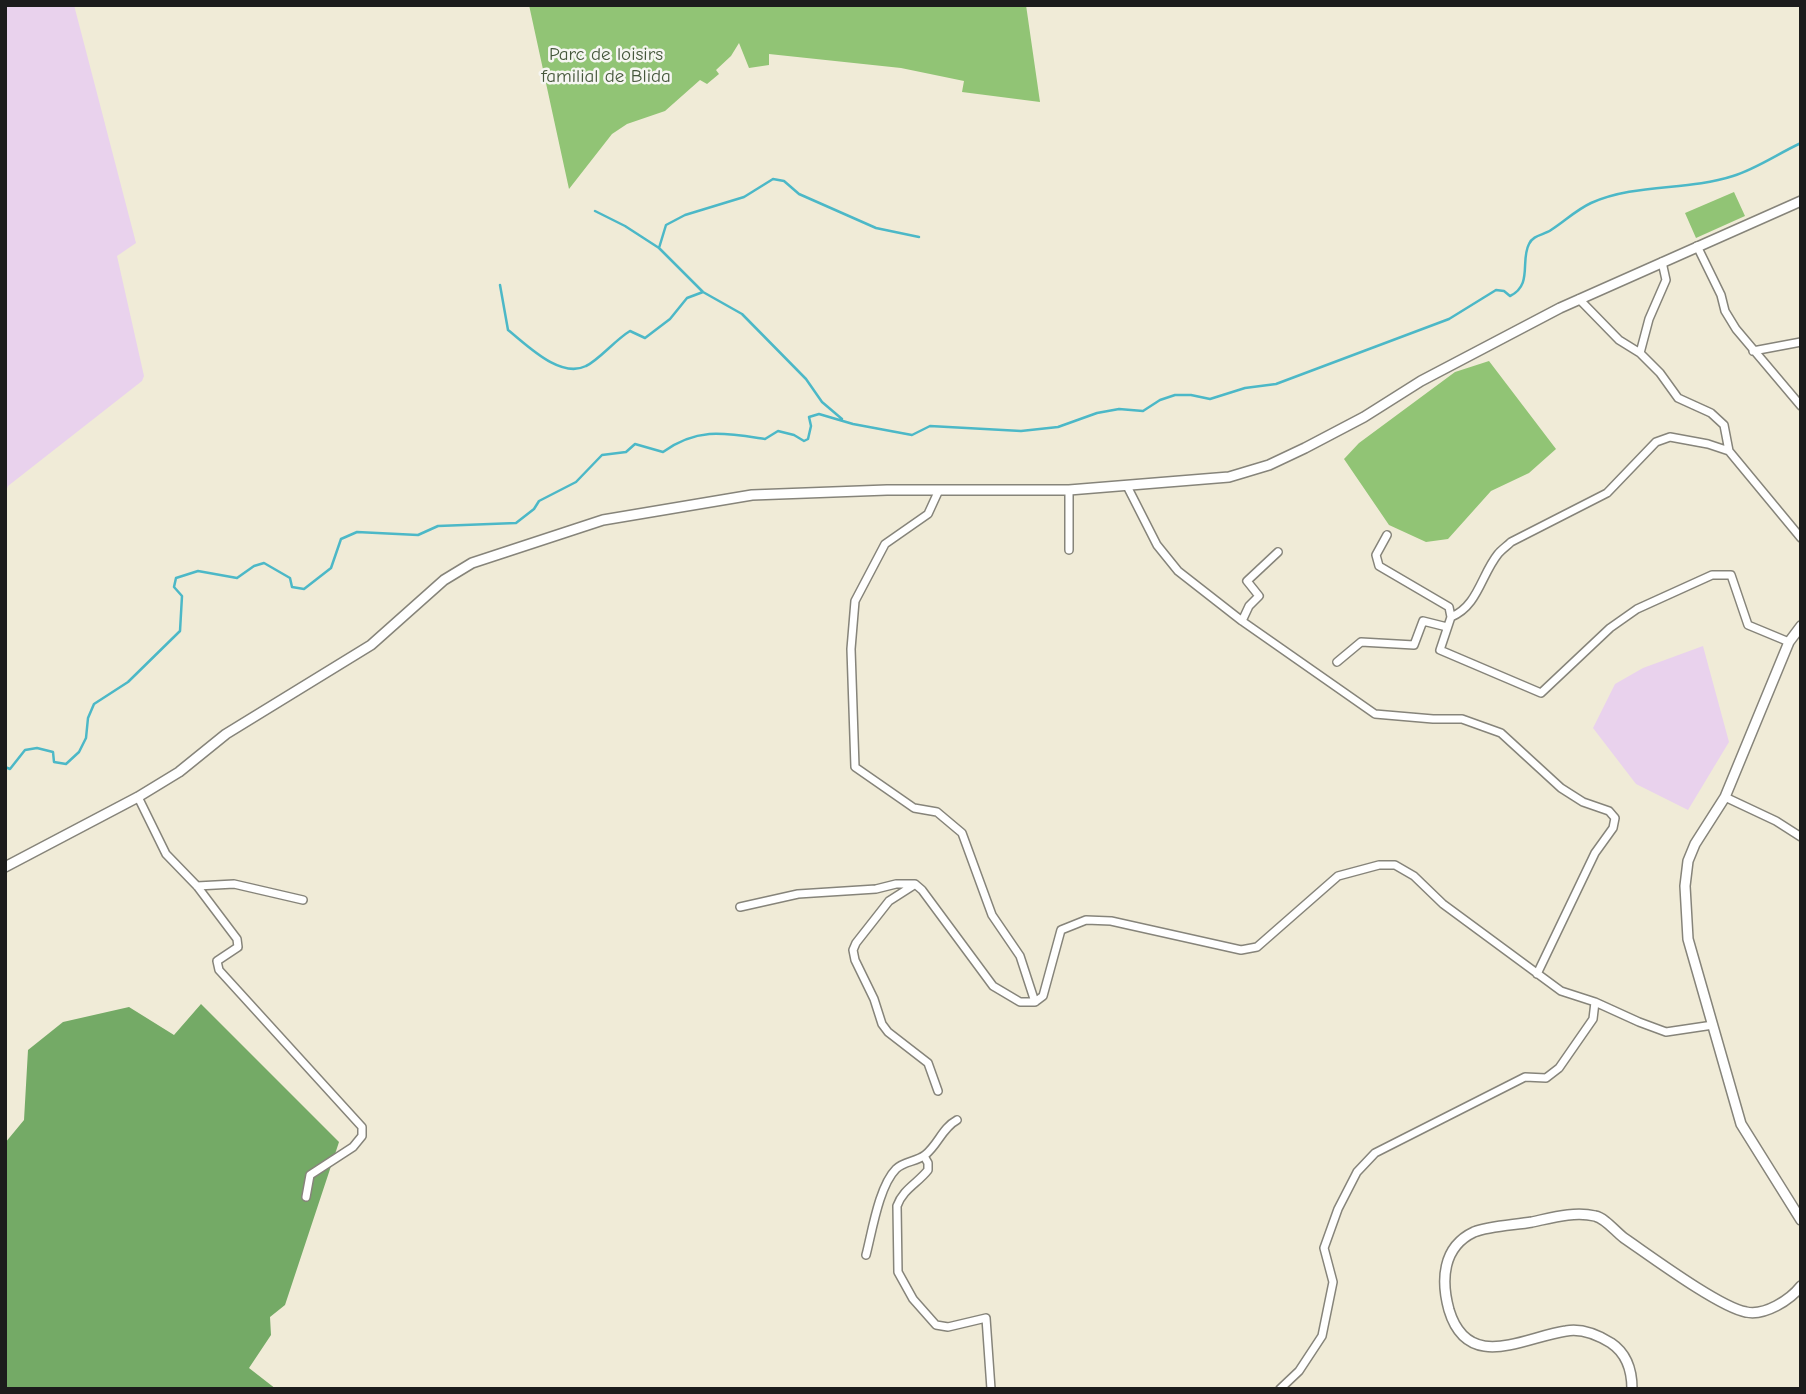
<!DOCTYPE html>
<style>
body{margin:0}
#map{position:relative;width:1806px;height:1394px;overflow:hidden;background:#f0ebd7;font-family:"Comic Neue",sans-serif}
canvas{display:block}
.frame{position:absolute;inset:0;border:7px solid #1c1c1c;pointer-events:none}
</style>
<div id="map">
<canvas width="1806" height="1394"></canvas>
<div class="frame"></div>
</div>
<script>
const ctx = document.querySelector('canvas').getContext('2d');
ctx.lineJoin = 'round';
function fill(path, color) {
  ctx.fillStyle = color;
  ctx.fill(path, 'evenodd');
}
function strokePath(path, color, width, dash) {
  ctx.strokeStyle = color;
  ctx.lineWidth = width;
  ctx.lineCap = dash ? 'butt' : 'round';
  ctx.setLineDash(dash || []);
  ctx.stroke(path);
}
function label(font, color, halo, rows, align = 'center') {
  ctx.font = font + ' "Comic Neue",sans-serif';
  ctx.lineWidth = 5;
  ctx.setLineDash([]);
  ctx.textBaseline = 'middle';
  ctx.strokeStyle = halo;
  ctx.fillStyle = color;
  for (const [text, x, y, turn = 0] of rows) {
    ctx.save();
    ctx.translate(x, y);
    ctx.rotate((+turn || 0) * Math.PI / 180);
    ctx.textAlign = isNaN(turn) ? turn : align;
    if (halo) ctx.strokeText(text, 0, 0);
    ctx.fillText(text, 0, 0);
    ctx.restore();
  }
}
const built = new Path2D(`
 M5,5H74L136,243L117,256L144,376L142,381L8,486L5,494Z
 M1703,646L1729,742L1688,810L1636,784L1593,728L1615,684L1643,668Z`);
const green = new Path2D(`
 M529,5H1026L1040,102L962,92L964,81L901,68L769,54V65L749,68L739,43L731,56L716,70L719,74L707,84L700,80L665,111L627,124L612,134L569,189Z
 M1734,192L1745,216L1696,238L1685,213Z
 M1489,361L1556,449L1529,473L1491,491L1448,539L1426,542L1389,525L1344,459L1359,443L1455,372Z`);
const forest = new Path2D(`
 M201,1004L339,1142L285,1305L270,1317L271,1335L249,1368L276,1389H5V1143L24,1120L28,1050L63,1022L129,1007L174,1035Z`);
const stream = new Path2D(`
 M595,211L625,226L659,248L703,292L742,314L806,379L822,402L842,419
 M659,248L666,225L685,215L744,197L773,179L784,181L799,194L876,228L919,237
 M500,285L508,330C527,345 560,379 586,366C599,360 615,340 630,331L645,338L670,319L687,298L703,292
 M5,767L10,769L25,750L37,748L53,752L54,762L66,764L79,752L86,738L88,718L94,704L128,682L180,631L182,596L174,587L176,578L198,571L237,578L254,566L264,563L290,578L292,587L304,589L331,568L341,539L357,532L418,535L438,526L516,523L534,509L539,501L576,482L602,455L626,452L635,444L663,452C698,427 725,433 765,439L778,431L794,435L804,441L808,439L811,426L809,417L819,414L853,424L912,435L930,426L1021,431L1058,427L1097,413L1119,409L1143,411L1160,400L1175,395H1191L1210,399L1245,388L1276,384L1449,319L1496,290L1504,291L1510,296C1533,285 1520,261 1529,244C1533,235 1544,235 1551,230C1565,221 1576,210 1591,203C1636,183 1687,191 1733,176C1756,169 1779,153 1801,143`);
const minor = new Path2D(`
 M1697,246L1721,295L1725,311L1736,329L1801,406
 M1579,299L1619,340L1640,353L1660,373L1678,398L1711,413L1724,425L1729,451L1801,538
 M1753,351L1801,342
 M1640,353L1649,319L1666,280L1662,262
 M1127,486L1157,545L1178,571L1242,621L1375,714L1433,719H1462L1501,733L1561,788L1583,802L1609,811L1615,818L1613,828L1595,853L1537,974
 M939,490L928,514L885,544L855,601L851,649L855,767L914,808L937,812L962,833L992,915L1020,956L1035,1002
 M1387,535L1376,555L1379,566L1449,607L1451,617L1440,650L1541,693L1610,628L1637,609L1712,575H1731L1748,625L1789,642
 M1069,550V490
 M1451,617C1478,606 1481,575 1498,554C1501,550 1507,546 1511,542L1607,493L1656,442L1670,437L1708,444L1729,451
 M1242,621L1249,606L1259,596L1247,581L1278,552
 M1337,662L1361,642L1414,645L1423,621L1447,627
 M138,797L166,854L197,886L237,939L238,947L217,961L219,970L362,1127V1136L353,1147L310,1175L306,1197
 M1725,797L1776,821L1801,837
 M914,885L889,901L856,943L853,950L855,960L874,999L882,1024L888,1032L928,1063L938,1091
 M197,886L234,884L303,900
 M740,907L798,894L876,889L896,884H915L922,890L993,986L1020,1002H1035L1043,996L1061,930L1086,920L1111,921L1241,950L1257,947L1338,876L1379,865H1395L1414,876L1443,904L1561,991L1595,1002L1639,1022L1666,1032L1713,1025
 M924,1156L928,1163V1170C918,1183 903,1189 897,1206L898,1272L913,1299L936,1325L948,1327L986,1318L991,1389
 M866,1255C872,1232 879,1186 896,1169C904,1161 916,1162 925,1155C938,1145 942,1128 957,1120
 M1280,1389L1299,1371L1322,1336L1333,1282L1324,1248L1338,1209L1357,1172L1375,1153L1525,1077L1546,1078L1559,1068L1593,1019L1595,1002`);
const tertiary = new Path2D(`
 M1801,626L1789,642L1725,797L1695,844L1688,861L1685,886L1688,939L1741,1124L1801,1220
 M5,867L138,797L179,772L226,734L371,645L444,580L472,563L603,520L752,495L887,490H1069L1229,477L1269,465L1305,448L1364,417L1421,381L1560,308L1801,201
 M1632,1389C1632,1370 1626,1353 1611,1343C1598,1335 1582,1328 1566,1331C1524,1337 1468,1373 1449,1310C1441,1281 1442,1247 1474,1232C1489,1226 1515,1225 1532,1222C1551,1218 1574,1211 1595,1216C1605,1218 1615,1231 1624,1238C1649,1255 1719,1307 1746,1312C1765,1316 1790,1300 1801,1286`);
const parkNames = [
 ["Parc de loisirs",606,55],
 ["familial de Blida",606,77]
];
fill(built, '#e9d2ed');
fill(green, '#91c475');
fill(forest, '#74aa66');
strokePath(stream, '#4cb8c7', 2.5);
strokePath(minor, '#86847a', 10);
strokePath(tertiary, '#86847a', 12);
strokePath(minor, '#fff', 7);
strokePath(tertiary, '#fff', 9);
label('19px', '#45573b', '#f6f6f2', parkNames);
</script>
